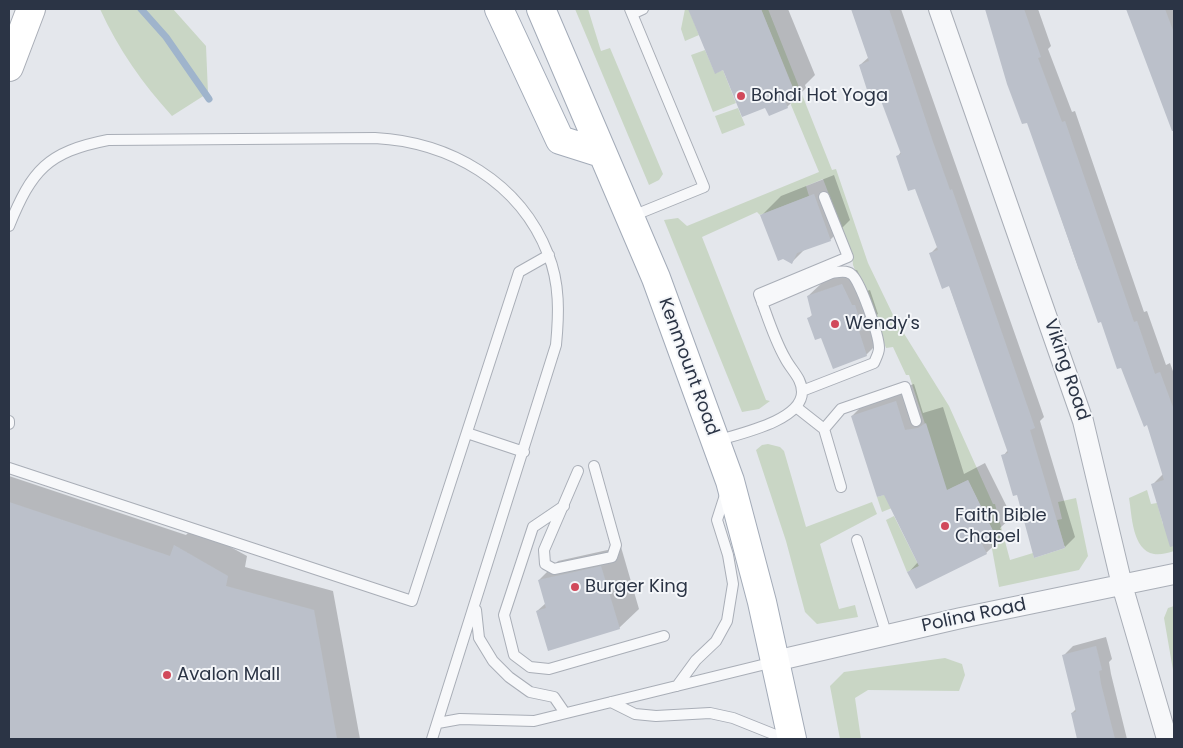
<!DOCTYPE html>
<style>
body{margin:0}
#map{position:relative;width:1183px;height:748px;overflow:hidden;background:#e4e7ec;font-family:Poppins,sans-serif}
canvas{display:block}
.frame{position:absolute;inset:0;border:10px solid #2b3445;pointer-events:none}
</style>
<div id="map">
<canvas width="1183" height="748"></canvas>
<div class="frame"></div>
</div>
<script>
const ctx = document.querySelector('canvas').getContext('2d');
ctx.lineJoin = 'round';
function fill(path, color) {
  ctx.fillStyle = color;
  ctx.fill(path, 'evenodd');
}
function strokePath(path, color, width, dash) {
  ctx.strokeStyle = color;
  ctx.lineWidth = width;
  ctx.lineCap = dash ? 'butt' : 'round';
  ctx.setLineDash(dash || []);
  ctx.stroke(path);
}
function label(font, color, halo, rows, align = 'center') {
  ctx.font = font + ' Poppins,sans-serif';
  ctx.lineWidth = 4;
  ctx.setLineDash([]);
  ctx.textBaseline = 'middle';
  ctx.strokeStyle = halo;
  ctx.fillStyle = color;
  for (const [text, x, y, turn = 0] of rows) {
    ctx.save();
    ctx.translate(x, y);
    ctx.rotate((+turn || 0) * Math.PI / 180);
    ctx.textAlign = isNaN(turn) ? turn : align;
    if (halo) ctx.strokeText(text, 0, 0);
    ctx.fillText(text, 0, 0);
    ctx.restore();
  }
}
const green = new Path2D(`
 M173,9L206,46L208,93L172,116C143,84 118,49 100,9Z
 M575,9H588L601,51L610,48L663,174L659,180L649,185Z
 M685,9H699L690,12L699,35L685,41L681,29Z
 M761,9H768L832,170L836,169L868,263L895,319L949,406L993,504H995L1010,560L1033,553L1034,558L1065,548L1057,520L1062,519L1058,502L1076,498L1088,556L1079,570L999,587L990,538L995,535L968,480L931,498L929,493L882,512L877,497L942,476L909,375H906L893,347L886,348L853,265L852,255L823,179L806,186L809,196L760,215L757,212L702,237L766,400L770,401L759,409L742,412L664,220L678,218L687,226L819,172L791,105L792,98L796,95Z
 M705,50L715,73L723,70L736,103L713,112L691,55Z
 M738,108L745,125L722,134L715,116Z
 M768,444L780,447L784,451L806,527L872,502L877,514L820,544L839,609L855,605L858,617L817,624L805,612L786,541L756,450L762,445Z
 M1147,490L1151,504L1157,503L1163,524L1174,521V551C1168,553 1160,555 1154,554C1132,550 1132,515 1129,498Z
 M894,516L919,566L907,572L886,520Z
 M1174,606V676L1164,618L1168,608Z
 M945,658L962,664L965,675L959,691L868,690L855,698L861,739H840L830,686L844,672Z`);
const shadow = new Path2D(`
 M695,9H788L815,75L805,85L806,88L787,107L766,106L724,69L691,12Z
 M852,9H901L1044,417L1040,421L1075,537L1065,547L1018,494L1003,456L1008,450L949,285L931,253L938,246L916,187L897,157L901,152L878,88L860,65L869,57Z
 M986,9H1038L1051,46L1048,49L1072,112L1075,111L1144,312L1147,311L1166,365L1170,363L1174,374V520L1164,523L1152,485L1163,474L1148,424L1081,269L1079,270L1028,121L1023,123Z
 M1127,9H1174V132Z
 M834,175L850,220L830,240L805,249L792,262L762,215L781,196Z
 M857,270L867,291L870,290L878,314L874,317L881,340L866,355L822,336L809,318L813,314L808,296L824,281Z
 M914,384L923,413L943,407L964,474L985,463L1012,517L1000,528L1004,536L986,553L909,572L918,562L852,416L870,398Z
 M9,476L186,535L194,527L247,556L245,567L333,591L360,739H9Z
 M621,547L639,609L619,628L537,611L546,603L539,580L558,561Z
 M1106,637L1112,659L1109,662L1111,674L1127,739H1079L1072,713L1076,709L1063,656L1073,646Z`);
const stream = new Path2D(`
 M141,9L166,37L209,99`);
const building = new Path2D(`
 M688,9H761L796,96L785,101L788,108L769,116L765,108L742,117L723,70L715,74Z
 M851,9H889L933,142L950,190L952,189L1035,428L1030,430L1065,548L1034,558L1017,495L1013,496L1001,455L1008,453L949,286L942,289L929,253L938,250L915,189L908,191L896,156L901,154L877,90L868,93L859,65L869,61Z
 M985,9H1024L1041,57L1038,58L1062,122L1065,121L1134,322L1137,321L1155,374L1160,372L1174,410V546L1170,547L1151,484L1164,480L1147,425L1144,427L1121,368L1117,369L1101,322L1098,323L1027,123L1022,124L1007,84Z
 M1126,9H1165L1174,33V131H1172Z
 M814,194L831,241L797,253L792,264L783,259L778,261L760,215Z
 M842,284L852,305H855L863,330L859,331L867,356L833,369L821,338L815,340L807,318L812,316L807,296Z
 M896,401L905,430L918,428L926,423L947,490L968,480L995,535L981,542L987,554L916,589L907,572L919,566L884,495L877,497L851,416Z
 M9,502L170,556L174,545L228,576L226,586L314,610L337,739H9Z
 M601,566L620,629L548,651L536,611L546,608L538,580Z
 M1096,646L1102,670L1099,671L1101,684L1115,739H1077L1071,713L1076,712L1062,655Z`);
const lane = new Path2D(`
 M630,9L704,187L630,217
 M632,14L643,9
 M9,226C32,170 47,152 108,140L375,138C450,142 520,182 548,254C560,283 559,314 556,345L432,739
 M762,303L832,273C838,272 846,270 851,274C860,279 879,336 879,348C879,353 876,358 874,363L802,391
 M796,407L824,429L841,487
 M9,421V424
 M824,429L841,409L905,387L916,421
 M467,433L524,452
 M716,441C738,434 802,421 802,392C802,378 791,370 785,358C774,339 767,315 759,294L848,257L824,197
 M9,468L412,601L519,272L549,255
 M578,471L544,550L545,564L554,569L612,557L616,545L594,466
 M564,506L533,527L504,615L514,655L530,667L549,669L664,636
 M857,540L887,636
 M476,610L479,638L493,661L509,677L530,692L554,697L565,713
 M677,686L696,660L716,641L727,621L733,584L728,555L717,520L726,492
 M611,702L635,714L656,716L710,713L733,718L773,734L777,739
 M438,723L460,719L534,721L774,662`);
const street = new Path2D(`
 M939,9L1083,421L1122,585L1167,739
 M775,661L961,618L1174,574`);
const secondary = new Path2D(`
 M9,67L31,9`);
const primary = new Path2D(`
 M499,9L560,140L601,153
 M541,9L656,278L730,481L762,602L792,739`);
const markers = [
 [741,96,5,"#d1495b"],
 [835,324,5,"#d1495b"],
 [945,526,5,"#d1495b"],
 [575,587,5,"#d1495b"],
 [167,675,5,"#d1495b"]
];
const poiNames = [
 ["Bohdi Hot Yoga",751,96],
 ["Wendy's",845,324],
 ["Faith Bible",955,516],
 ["Chapel",955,537],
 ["Burger King",585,587],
 ["Avalon Mall",177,675]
];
const streetNames = [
 ["Kenmount Road",688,367,70],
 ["Viking Road",1066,370,71],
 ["Polina Road",974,616,-12]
];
fill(green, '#c9d6c5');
fill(shadow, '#0003');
strokePath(stream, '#9fb4cc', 7);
fill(building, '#bbc0ca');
strokePath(lane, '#a9aeb7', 12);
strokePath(street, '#a9aeb7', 22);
strokePath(secondary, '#a9aeb7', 30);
strokePath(primary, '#a3abb8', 30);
strokePath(lane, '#f7f8fa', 10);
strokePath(street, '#f7f8fa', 20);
strokePath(secondary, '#fff', 28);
strokePath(primary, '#fff', 28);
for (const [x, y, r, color] of markers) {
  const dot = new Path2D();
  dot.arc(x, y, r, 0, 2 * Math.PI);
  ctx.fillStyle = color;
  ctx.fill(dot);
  strokePath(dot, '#f4f6f9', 2);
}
label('18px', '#2b3445', '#f4f6f9', poiNames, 'left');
label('18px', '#2b3445', '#f4f6f9', streetNames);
</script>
